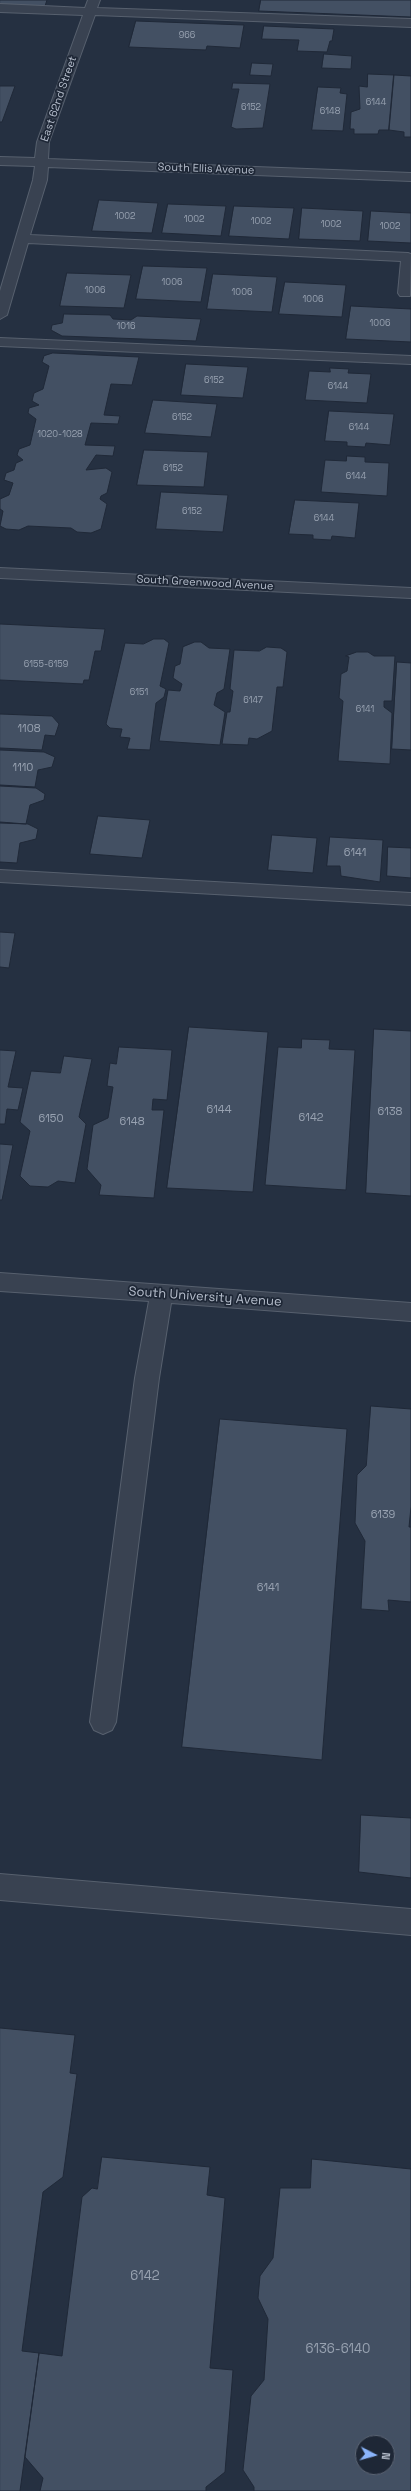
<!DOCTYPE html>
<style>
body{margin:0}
#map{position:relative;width:411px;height:2491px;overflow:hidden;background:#253041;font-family:"Space Grotesk",sans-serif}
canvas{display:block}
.north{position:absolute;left:355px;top:2435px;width:40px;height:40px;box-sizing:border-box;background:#1e2736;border:1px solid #5a6372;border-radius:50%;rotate:96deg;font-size:11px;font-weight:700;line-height:16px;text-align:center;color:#b5bdcb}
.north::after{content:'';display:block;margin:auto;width:14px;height:18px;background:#8ab4fb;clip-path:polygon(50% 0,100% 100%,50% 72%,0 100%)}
</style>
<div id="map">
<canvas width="411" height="2491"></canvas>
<div class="north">N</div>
</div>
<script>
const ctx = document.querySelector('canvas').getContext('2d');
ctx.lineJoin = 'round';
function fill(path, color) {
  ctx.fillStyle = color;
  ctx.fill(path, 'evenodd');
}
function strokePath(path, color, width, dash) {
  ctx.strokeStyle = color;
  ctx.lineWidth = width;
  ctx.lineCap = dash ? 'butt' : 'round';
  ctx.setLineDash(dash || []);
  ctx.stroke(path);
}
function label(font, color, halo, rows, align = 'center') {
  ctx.font = font + ' "Space Grotesk",sans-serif';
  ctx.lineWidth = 3.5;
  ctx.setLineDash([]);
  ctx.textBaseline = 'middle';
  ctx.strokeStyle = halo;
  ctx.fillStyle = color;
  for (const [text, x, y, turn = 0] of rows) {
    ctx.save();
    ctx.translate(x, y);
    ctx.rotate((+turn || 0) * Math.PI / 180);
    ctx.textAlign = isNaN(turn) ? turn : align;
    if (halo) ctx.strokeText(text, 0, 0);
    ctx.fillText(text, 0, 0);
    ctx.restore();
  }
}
const building = new Path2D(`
 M0,0H47L45,6L0,5Z
 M261,0H411V17L259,11Z
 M136,21L244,25L240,48L207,46L206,50L129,47Z
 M264,26L334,29L332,41H330L327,52L297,51L299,40L262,39Z
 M324,54L352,56L351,69L322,68Z
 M252,63L273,64L271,76L250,75Z
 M368,74L394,75L389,130H379L378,134H354V129H350L351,112L360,109L359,86L367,87Z
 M394,75L411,76V137H404V132L389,130Z
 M233,83L270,84L263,128L236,129L231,127L239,89H232Z
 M0,86H15L2,122H0Z
 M318,87L341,88L340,93L347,94L343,131L312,130Z
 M99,200L158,203L152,233L92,231Z
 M168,204L226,206L221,236L162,233Z
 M234,206L294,208L289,239L229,236Z
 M302,208L363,211L360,241L299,239Z
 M371,211L411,213V243L368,241Z
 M143,266L207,268L201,302L136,299Z
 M67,273L131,275L124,308L60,306Z
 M213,274L277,277L272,312L207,309Z
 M285,282L346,285L342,317L279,314Z
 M351,306L411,309V342L346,339Z
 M64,314L110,315L113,319L131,320L137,316L201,319L196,341L62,336L51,330L52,325L62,323Z
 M53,353L139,357L132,385L111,384L104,415L120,416L118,424L91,423L85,445L115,446L113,456L96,455L86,470L106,468L112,472L107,493L101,496L100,499L107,504L101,529L91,533L77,532L71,528L28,526L19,530L6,529L0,526L3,511L0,509V499L9,495L13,483L4,480L6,473L14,470L16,463L23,460L17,455L19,449L30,445L36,419L28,413L29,408L39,405L32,401L34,393L43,389L49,366L42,362L44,356Z
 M186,364L248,367L243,398L181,395Z
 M330,368L349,369L348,373L371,374L367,403L305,400L309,371L330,372Z
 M153,400L217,404L211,437L145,433Z
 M329,411L394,414L390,445L366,443L365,447L347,446V442L325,441Z
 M144,450L208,452L204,487L137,485Z
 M347,456L365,457V462L389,463L387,496L321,492L325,460L346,461Z
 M161,492L228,495L223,532L156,529Z
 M295,500L359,503L355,538L332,536L331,540L313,539V535L289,534Z
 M0,624L105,629L101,651H95L89,680H84L83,684L0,680Z
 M154,639H164L169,643L160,686L166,689L164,697L156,703L150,750L127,749L130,738L120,737L122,729L110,728L106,724L125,643L143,644Z
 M195,642H201L209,648L230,649L224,689L217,693L214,705L225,712L220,745L159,741L168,690L180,691L182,684L173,678L175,666L180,664L183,647Z
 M267,647L281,648L287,652L283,687H277L272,731L257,739L249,738L248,745L222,744L227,712H230L233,691L230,689L234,650L259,651Z
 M357,652H368L374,656H395L392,701H384V707L392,713L390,764L338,761L343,701L339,698L341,674L347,671L349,657L346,656Z
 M397,662L411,663V750L392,749Z
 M0,714L52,716L59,724L55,736L45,735L42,750L0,748Z
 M0,750L44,752L55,757L52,767L38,770L35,787L0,785Z
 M0,786L36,788L45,794L44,800L30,805L26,824L0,822Z
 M98,816L150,820L142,858L90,854Z
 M0,823L28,824L38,829L36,839L20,843L17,863L0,862Z
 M272,835L317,838L313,873L268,870Z
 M330,837L383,840L380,882L341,876L340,866H327Z
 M388,847L411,848V878L387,876Z
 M0,932L15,933L9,968L0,967Z
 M189,1027L268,1032L253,1192L167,1188Z
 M374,1029L411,1031V1196L366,1193Z
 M302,1039L330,1040L329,1049L355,1050L346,1190L265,1185L278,1047L301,1048Z
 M119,1047L172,1050L167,1100L153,1099L152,1110H164L154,1198L99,1195L101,1185L87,1169L93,1125L108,1118L113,1087L107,1086L110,1063L116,1064Z
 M0,1050L16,1051L8,1087L23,1088L18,1110L7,1109L5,1124H0Z
 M64,1056L92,1059L79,1117L86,1124L75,1183L58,1181L48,1187L30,1186L20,1176L30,1131L20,1122L31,1071L60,1073Z
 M0,1144L13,1145L2,1200H0Z
 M371,1406L411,1409V1507L409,1527H411V1602L388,1600L389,1611L361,1609L365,1541L355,1523L357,1475L366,1466Z
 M220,1419L347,1429L322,1760L182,1747Z
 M361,1815L411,1818V1878L359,1872Z
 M0,2028L75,2035L70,2073L77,2074L63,2177L43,2192L22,2351L39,2353L20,2491H0Z
 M102,2157L210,2167L207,2195L225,2198L210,2368L233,2370L225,2472L206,2487V2491H40L43,2478L25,2457L39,2353L62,2356L82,2197L92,2188L97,2189Z
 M312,2159L411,2169V2491H254V2487L243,2470L251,2396L264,2380L268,2319L258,2298L260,2276L273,2258L280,2188H310ZM363,2443H387V2467H363Z`);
const minor = new Path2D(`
 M88,0H100L97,8L411,19V27L95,15L49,142L48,159L411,173V181L48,167L47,180L30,235L408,253L411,254L410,296H400L398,293L401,261L28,243L7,315L0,319V291L33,180L35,166L0,165V157L35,158L37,142L83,15L0,12V4L85,8Z
 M0,338L411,356V364L0,346Z
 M0,568L411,588V598L0,578Z
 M0,870L411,893V905L0,882Z
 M0,1273L411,1303V1321L171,1303L159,1378L116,1722L112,1730L103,1734L94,1730L90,1722L135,1378L149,1301L0,1291Z
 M0,1874L411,1909V1935L0,1900Z`);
const farNumbernames = [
 ["966",187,36],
 ["6144",376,103],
 ["6152",251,108],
 ["6148",330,112],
 ["1002",125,217],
 ["1002",194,220],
 ["1002",261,222],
 ["1002",331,225],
 ["1002",390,227],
 ["1006",172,283],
 ["1006",95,291],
 ["1006",242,293],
 ["1006",313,300],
 ["1006",380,324],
 ["1016",126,327],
 ["6152",214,381],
 ["6144",338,387],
 ["6152",182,418],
 ["6144",359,428],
 ["1020-1028",60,435],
 ["6152",173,469],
 ["6144",356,477],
 ["6152",192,512],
 ["6144",324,519],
 ["6155-6159",46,665],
 ["6151",139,693],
 ["6147",253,701],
 ["6141",365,710]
];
const farStreetnames = [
 ["East 62nd Street",59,99,-71],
 ["South Ellis Avenue",206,169,2],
 ["South Greenwood Avenue",205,583,3]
];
const numberNames = [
 ["1108",29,729],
 ["1110",23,768],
 ["6141",355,853],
 ["6144",219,1110],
 ["6138",390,1112],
 ["6142",311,1118],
 ["6150",51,1119],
 ["6148",132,1122],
 ["6139",383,1515],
 ["6141",268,1588]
];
const streetNames = [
 ["South University Avenue",205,1297,4]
];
const nearNumbernames = [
 ["6142",145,2276],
 ["6136-6140",338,2349]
];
fill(building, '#435063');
strokePath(building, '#202938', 1);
strokePath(minor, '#57606e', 2);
fill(minor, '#394251');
label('9px', '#98a2b1', null, farNumbernames);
label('11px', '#b5bdcb', '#1e2736', farStreetnames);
label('11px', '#98a2b1', null, numberNames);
label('13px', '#b5bdcb', '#1e2736', streetNames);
label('13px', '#98a2b1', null, nearNumbernames);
</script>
